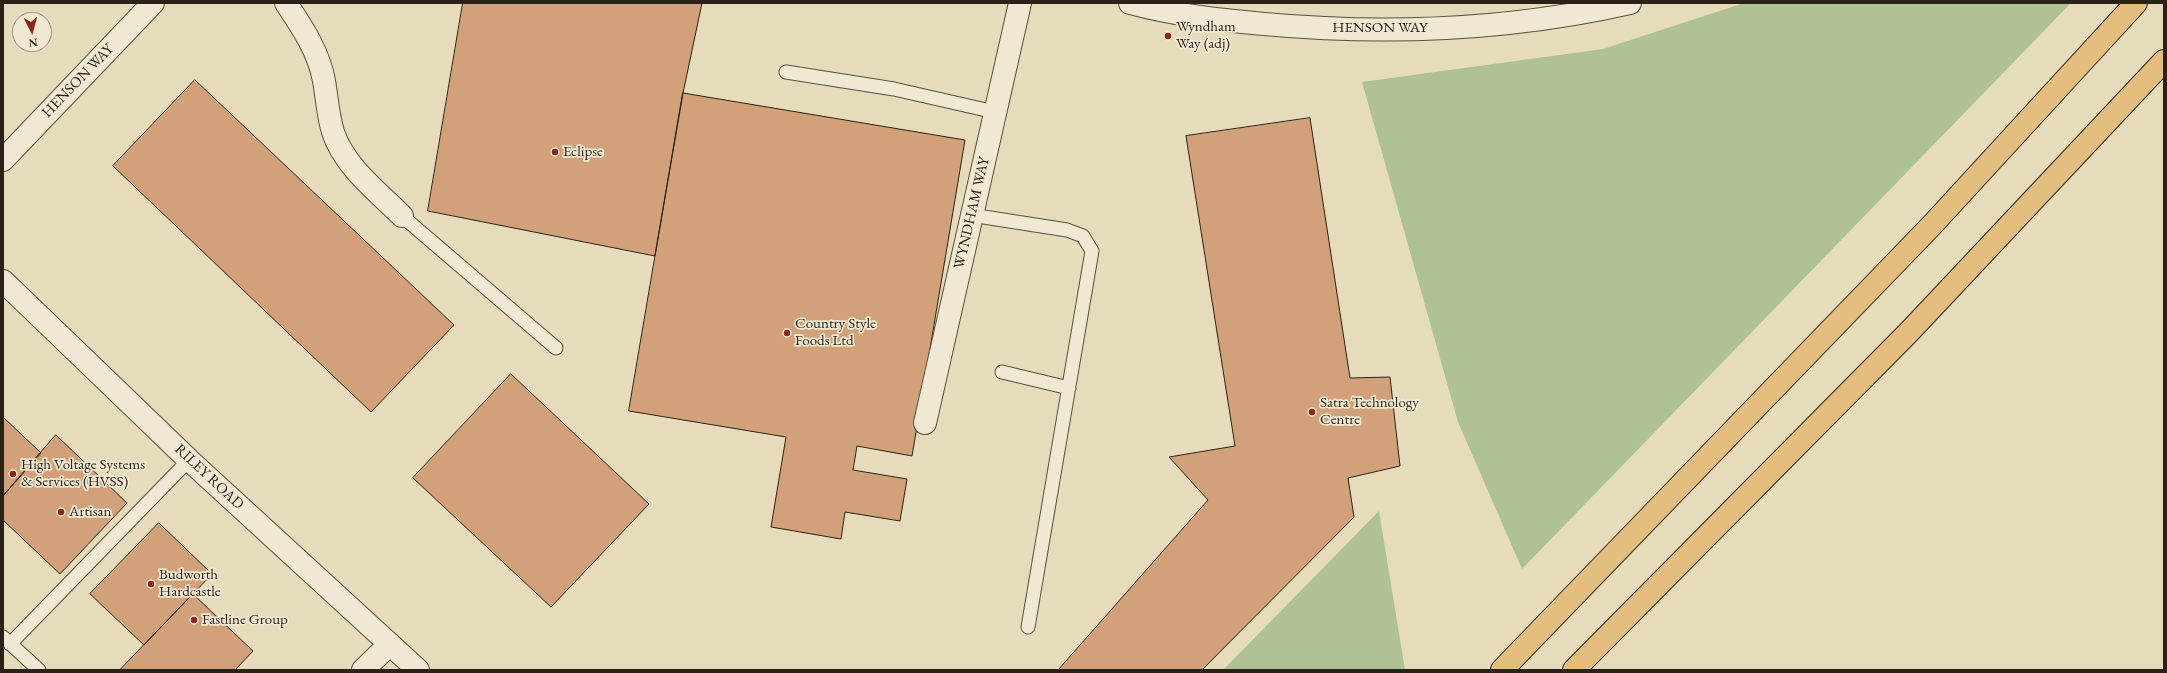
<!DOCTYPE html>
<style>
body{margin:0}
#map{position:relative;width:2167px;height:673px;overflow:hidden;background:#e6dcbb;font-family:"EB Garamond",serif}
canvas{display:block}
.frame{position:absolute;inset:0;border:4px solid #2a2216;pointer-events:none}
.north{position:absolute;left:12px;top:12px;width:40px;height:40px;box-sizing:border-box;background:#efe8d3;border:1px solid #a09987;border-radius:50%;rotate:174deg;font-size:11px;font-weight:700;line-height:16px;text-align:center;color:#2a2216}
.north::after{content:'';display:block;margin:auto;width:14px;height:18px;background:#8f2418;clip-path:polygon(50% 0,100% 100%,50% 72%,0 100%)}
</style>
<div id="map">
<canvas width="2167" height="673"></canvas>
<div class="frame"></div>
<div class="north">N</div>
</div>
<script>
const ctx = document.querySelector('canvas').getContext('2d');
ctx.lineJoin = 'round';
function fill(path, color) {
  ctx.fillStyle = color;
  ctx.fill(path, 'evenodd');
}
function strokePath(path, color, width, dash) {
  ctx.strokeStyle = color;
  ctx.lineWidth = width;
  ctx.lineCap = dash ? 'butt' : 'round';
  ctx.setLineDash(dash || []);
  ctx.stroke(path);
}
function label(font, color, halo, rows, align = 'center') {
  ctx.font = font + ' "EB Garamond",serif';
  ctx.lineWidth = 3.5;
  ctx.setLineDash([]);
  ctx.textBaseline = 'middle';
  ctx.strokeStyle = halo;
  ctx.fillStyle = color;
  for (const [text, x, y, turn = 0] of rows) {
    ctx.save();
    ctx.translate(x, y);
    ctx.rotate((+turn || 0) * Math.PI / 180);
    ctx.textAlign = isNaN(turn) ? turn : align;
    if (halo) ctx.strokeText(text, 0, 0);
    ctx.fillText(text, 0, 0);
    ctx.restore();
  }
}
const green = new Path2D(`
 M1744,3H2071L1522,569L1458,422L1362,82L1603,49Z
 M1379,511L1405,670H1223Z`);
const building = new Path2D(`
 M463,3H702L683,93L655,256L428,211Z
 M195,80L454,325L371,412L113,166Z
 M683,93L965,140L912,456L857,446L853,470L907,479L900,521L845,512L841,539L771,527L786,437L629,411Z
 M1310,118L1350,378L1390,377L1400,466L1348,478L1354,517L1202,670H1058L1208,500L1169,457L1235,446L1186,136Z
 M511,374L649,504L551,607L413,478Z
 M3,417L41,453L3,496Z
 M56,435L127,503L60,574L3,520V496Z
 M159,523L212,574L144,645L90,594Z
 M193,594L253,651L235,670H120Z`);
const service = new Path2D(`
 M786,72L894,89L995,112
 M971,215L1067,230L1083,236L1092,251L1028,627
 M402,216L556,348
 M1002,372L1069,388
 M3,637L39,670
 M10,644L189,460`);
const minor = new Path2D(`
 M286,3C302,27 319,52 324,81C327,98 328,116 333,132C344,166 377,191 402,216
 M3,281L189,460L418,670
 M925,423L1020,3
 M363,670L390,644`);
const tertiary = new Path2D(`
 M1130,3C1174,15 1219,20 1264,24C1386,35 1511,30 1630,3
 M3,160L153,3`);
const trunk = new Path2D(`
 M1502,670L1932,225L2136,3
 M1574,670L1909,332L2164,61`);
const markers = [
 [1168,36,4,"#8f2418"],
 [555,152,4,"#8f2418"],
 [787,333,4,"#8f2418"],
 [1312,412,4,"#8f2418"],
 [13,474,4,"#8f2418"],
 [61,512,4,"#8f2418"],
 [151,584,4,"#8f2418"],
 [194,620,4,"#8f2418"]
];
const poiNames = [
 ["Wyndham",1176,27],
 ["Way (adj)",1176,44],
 ["Eclipse",563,152],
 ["Country Style",795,324],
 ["Foods Ltd",795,341],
 ["Satra Technology",1320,403],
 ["Centre",1320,420],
 ["High Voltage Systems",21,465],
 ["& Services (HVSS)",21,482],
 ["Artisan",69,512],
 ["Budworth",159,575],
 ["Hardcastle",159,592],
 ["Fastline Group",202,620]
];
const streetNames = [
 ["HENSON WAY",1380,28],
 ["HENSON WAY",78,81,-46],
 ["WYNDHAM WAY",972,213,-77],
 ["RILEY ROAD",209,477,43]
];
fill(green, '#aec295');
fill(building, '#d2a179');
strokePath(building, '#2a2216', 1);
strokePath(service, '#59503f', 15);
strokePath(minor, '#59503f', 24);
strokePath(tertiary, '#59503f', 24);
strokePath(trunk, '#2a2216', 24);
strokePath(service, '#efe8d3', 13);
strokePath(minor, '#efe8d3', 22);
strokePath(tertiary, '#efe8d3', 22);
strokePath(trunk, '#e3be7e', 22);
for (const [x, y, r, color] of markers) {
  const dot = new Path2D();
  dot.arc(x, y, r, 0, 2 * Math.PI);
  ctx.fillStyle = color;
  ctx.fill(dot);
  strokePath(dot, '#efe8d3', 1.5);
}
label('15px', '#2a2216', '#efe8d3', poiNames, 'left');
label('15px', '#2a2216', '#efe8d3', streetNames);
</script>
